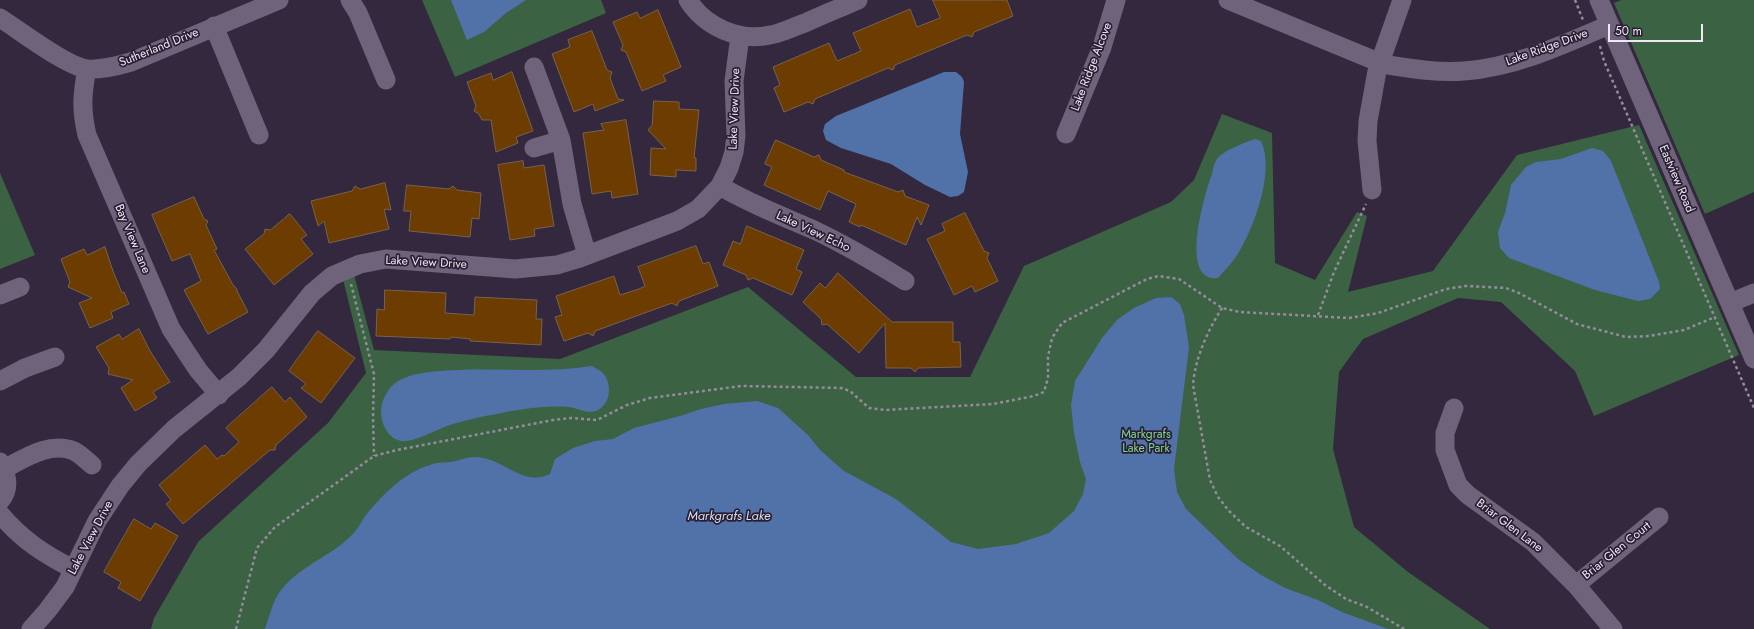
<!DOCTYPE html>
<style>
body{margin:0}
#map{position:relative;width:1754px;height:629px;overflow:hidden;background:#33283d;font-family:Jost,sans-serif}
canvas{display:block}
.scale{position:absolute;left:1608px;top:24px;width:95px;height:18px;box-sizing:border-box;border:2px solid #eee7f5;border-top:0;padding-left:5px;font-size:12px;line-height:14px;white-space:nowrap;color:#eee7f5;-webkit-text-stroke:3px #291e33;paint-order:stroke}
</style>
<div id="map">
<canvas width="1754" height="629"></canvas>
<div class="scale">50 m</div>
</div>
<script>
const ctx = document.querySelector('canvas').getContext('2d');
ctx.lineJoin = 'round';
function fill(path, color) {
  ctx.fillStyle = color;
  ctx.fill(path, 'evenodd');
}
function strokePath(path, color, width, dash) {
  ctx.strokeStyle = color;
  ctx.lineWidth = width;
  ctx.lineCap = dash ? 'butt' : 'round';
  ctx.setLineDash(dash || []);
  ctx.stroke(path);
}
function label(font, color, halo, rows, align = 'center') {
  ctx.font = font + ' Jost,sans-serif';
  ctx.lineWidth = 3.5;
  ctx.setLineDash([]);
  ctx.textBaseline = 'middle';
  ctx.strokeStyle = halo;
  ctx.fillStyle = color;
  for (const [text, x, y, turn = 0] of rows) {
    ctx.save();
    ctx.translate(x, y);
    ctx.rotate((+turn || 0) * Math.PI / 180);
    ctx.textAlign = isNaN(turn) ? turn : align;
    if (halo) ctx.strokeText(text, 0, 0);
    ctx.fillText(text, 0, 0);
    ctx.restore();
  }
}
const green = new Path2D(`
 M422,0H601L606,13L455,77Z
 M1621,0H1754V192L1705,214L1614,3Z
 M1222,114L1272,133L1275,263L1315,280L1357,212L1367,216L1348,292L1433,271L1517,155L1639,125L1739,355L1594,416L1575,371L1501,302L1458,298L1363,339L1339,372L1333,449L1354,527L1408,572L1490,629H151L154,618L198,542L328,423L366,373L341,271L352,267L374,350L560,359L748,287L856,377H970L1024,266L1171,202L1194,180Z
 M0,173L35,255L0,269Z`);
const water = new Path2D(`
 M451,0H526L506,13L484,32L467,40Z
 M944,72H956L962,77L964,82L960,134L968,172L964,192L958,196L950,197L925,185L891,164L841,148L826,140L823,131L825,124L836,116Z
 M1255,139L1261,141C1275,170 1255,225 1239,252C1234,261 1225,270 1218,278C1178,283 1205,192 1212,174C1213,170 1214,163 1217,159C1224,150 1244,143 1255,139Z
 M1592,148L1603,151L1611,161L1659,282L1660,289L1650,299L1638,301L1595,290L1509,258L1500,248L1498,232L1505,213L1511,185L1526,167L1536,162L1561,159Z
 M1171,297L1180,304L1184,315L1189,347L1174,469L1177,492L1186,509L1238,559L1261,575L1285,588L1318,600L1342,612L1388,629H265C268,620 271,609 275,600C290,570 327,559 350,537C357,531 361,522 366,515C382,495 405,472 430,465C436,462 444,463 451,462C458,461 466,457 474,457C502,456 522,488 550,474L555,459L573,448L595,441L613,439L634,428L680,416L701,409L724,404L757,401L778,408L808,435L820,450L844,471L896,499L951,542L978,549L1016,544L1049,533L1074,511L1083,494L1086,479L1080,462L1074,433L1071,405L1075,381L1102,338L1117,320L1134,308L1156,298Z
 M592,366C595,368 599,370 602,372C613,383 611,405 596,411C588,414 577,408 569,407C543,405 516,410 491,415C478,417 465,421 453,424C439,428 414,443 401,441C387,438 381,423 381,410C382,398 390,384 402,379C420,371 439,371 458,370C503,368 547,373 592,366Z`);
const building = new Path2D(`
 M933,0H1007L1013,16L974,32L972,37L967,35L895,65L893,70L888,68L815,99L813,104L808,102L784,112L774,88L780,85L773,67L829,43L837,61L861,51L853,33L910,9L917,27L940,18Z
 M658,10L681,67L663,75L666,81L642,91L626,52L621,50L623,45L613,22L637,12L640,18Z
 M592,31L607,70L612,72L610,78L618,99L624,100L595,111L593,104L574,112L552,54L570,47L568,40Z
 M512,72L533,131L516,137L518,143L496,152L491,120H482L479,114L474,111L476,106L467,82L491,73L493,80Z
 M654,101L679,102V109L699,110L694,158H696V171L676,170V177L650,175L651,148L666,149L648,130L652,125Z
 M626,120L638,194L612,198L611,191L592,194L583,133L604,130L601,124Z
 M776,140L814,157L819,155L821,160L844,170V172L898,192L903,190L905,196L929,205L921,225L917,217L906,245L861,225L860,227L849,222L856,204L828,191L820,210L764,185L772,167L765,164Z
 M523,161L524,168L544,165L554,226L534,229L535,236L510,240L498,165Z
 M385,183L391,210L384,209L389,229L329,243L324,221L318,226L311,201L352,191L355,186L360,189Z
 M407,185L449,189L453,186L457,190L481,193L479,219L472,218L470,237L409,231L411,211H404Z
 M194,197L204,219L208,221L206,225L217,249L214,250L233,285L237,289V291L248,312L208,334L184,290L201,281L190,254L172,261L152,215Z
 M965,213L984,251L989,253L987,258L998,281L975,292L972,286L954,295L927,239L945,231L942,224Z
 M290,214L307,235L301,239L313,254L274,285L245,249L264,234L265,229L270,230Z
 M747,226L804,250L796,269L802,272L792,295L753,278L748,280L746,275L723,265L733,241L740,244Z
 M696,246L703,264L709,262L718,286L679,301L677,306L672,303L595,331L593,336L588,333L564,341L555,317L562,315L556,296L614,276L620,295L639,289L645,286L638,267Z
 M105,247L113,271L122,293L124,292L129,304L111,312L113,318L90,328L79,303L92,298L68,287L70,282L61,259L84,249L87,255Z
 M838,273L892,322H953V342H960L961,367L918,368L915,372L911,368H886L885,323L859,353L827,324L822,325L821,319L803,302L820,283L825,288Z
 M385,290L446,293L445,313L474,315L475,297L537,300L536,319H542L541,345L470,341V339L451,337L450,339L376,336L377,309L384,310Z
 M139,329L150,351L170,382L153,392L157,398L135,411L121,388L133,380L108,374L109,368L96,347L119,334L122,339Z
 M318,331L355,358L321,403L301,388L306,384L289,371Z
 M272,387L285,402L290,397L307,417L276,445L275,450H270L183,524L166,504L171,500L159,485L205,445L217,459L222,455L224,456L239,442L226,428Z
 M134,519L151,529L155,523L178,536L140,601L118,588L121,582L104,572Z`);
const path = new Path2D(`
 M1575,0L1583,20
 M1600,46L1604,61L1754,408
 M351,284L374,374L373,418L374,456
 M1222,308C1208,330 1195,358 1193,385L1210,480L1218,497L1229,511L1246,527L1280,546L1325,585L1346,599L1367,607L1404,629
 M1318,315L1334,272L1366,204
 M236,629L257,548L275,527L374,456L397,450L553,420L571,418L597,420L627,405L650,398L741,386L843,388L851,392L869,408L885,410L993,404L1034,396L1044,392L1048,378V357L1052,338L1062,323L1147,279L1159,276L1179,279L1222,308L1240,312L1349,318L1378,313L1446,289L1466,286L1506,288L1519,293L1577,324L1626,337L1649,336L1684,330L1715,317`);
const minor = new Path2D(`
 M350,0L358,13L386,80
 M688,0C705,27 739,42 770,35C782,33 793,27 805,23C822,15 840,8 858,0
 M1228,0L1371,59
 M1599,0L1754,359
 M0,18C19,30 67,67 88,69C102,70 117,66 131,62L279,0
 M214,26L259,135
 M1383,54L1402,0
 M1388,65C1413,69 1439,73 1464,71C1515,67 1563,45 1609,25
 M534,67L561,140L572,204L587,255
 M87,69C82,94 81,110 87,135L171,329L198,370L219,395
 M1066,134L1102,47L1116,0
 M534,148L561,140
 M720,186C750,204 782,216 814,230C846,245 876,263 905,281
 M1372,190L1367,141L1368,121L1377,71
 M0,295L20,287
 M1730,303L1754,293
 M0,381L25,368L55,357
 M1454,408L1445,433V450L1458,485L1468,495L1533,542L1576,585L1613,629
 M0,462C7,474 11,489 0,501
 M4,469C25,458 50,441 74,451C80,454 86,460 92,465
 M0,514C22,540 44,554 73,569
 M1576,585L1659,517
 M31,629L47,611L65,587L97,521L120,486L138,464L174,429L239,377L266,350L312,293L332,276L360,264L386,259L515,269L557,265L577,259L677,221L698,209L720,186L729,168L734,152L736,136L734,81L740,36`);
const streetNames = [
 ["Sutherland Drive",159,48,-22],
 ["Lake Ridge Drive",1547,48,-20],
 ["Lake Ridge Alcove",1092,67,-69],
 ["Lake View Drive",735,109,-88],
 ["Eastview Road",1676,179,67],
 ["Lake View Echo",813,232,25],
 ["Bay View Lane",132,239,67],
 ["Lake View Drive",426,263,3],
 ["Briar Glen Lane",1509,526,37],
 ["Lake View Drive",91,538,-62],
 ["Briar Glen Court",1617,551,-39]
];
const parkNames = [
 ["Markgrafs",1146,435],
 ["Lake Park",1146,449]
];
const waterNames = [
 ["Markgrafs Lake",729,517]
];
fill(green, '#3c6244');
fill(water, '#5072a9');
fill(building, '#6d3c00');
strokePath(building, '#78624f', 1);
strokePath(path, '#948b9c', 2.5, [3, 3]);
strokePath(minor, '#6f637b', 19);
label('12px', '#eee7f5', '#291e33', streetNames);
label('12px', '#81d593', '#291e33', parkNames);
label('italic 13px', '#d4deef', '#291e33', waterNames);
</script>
